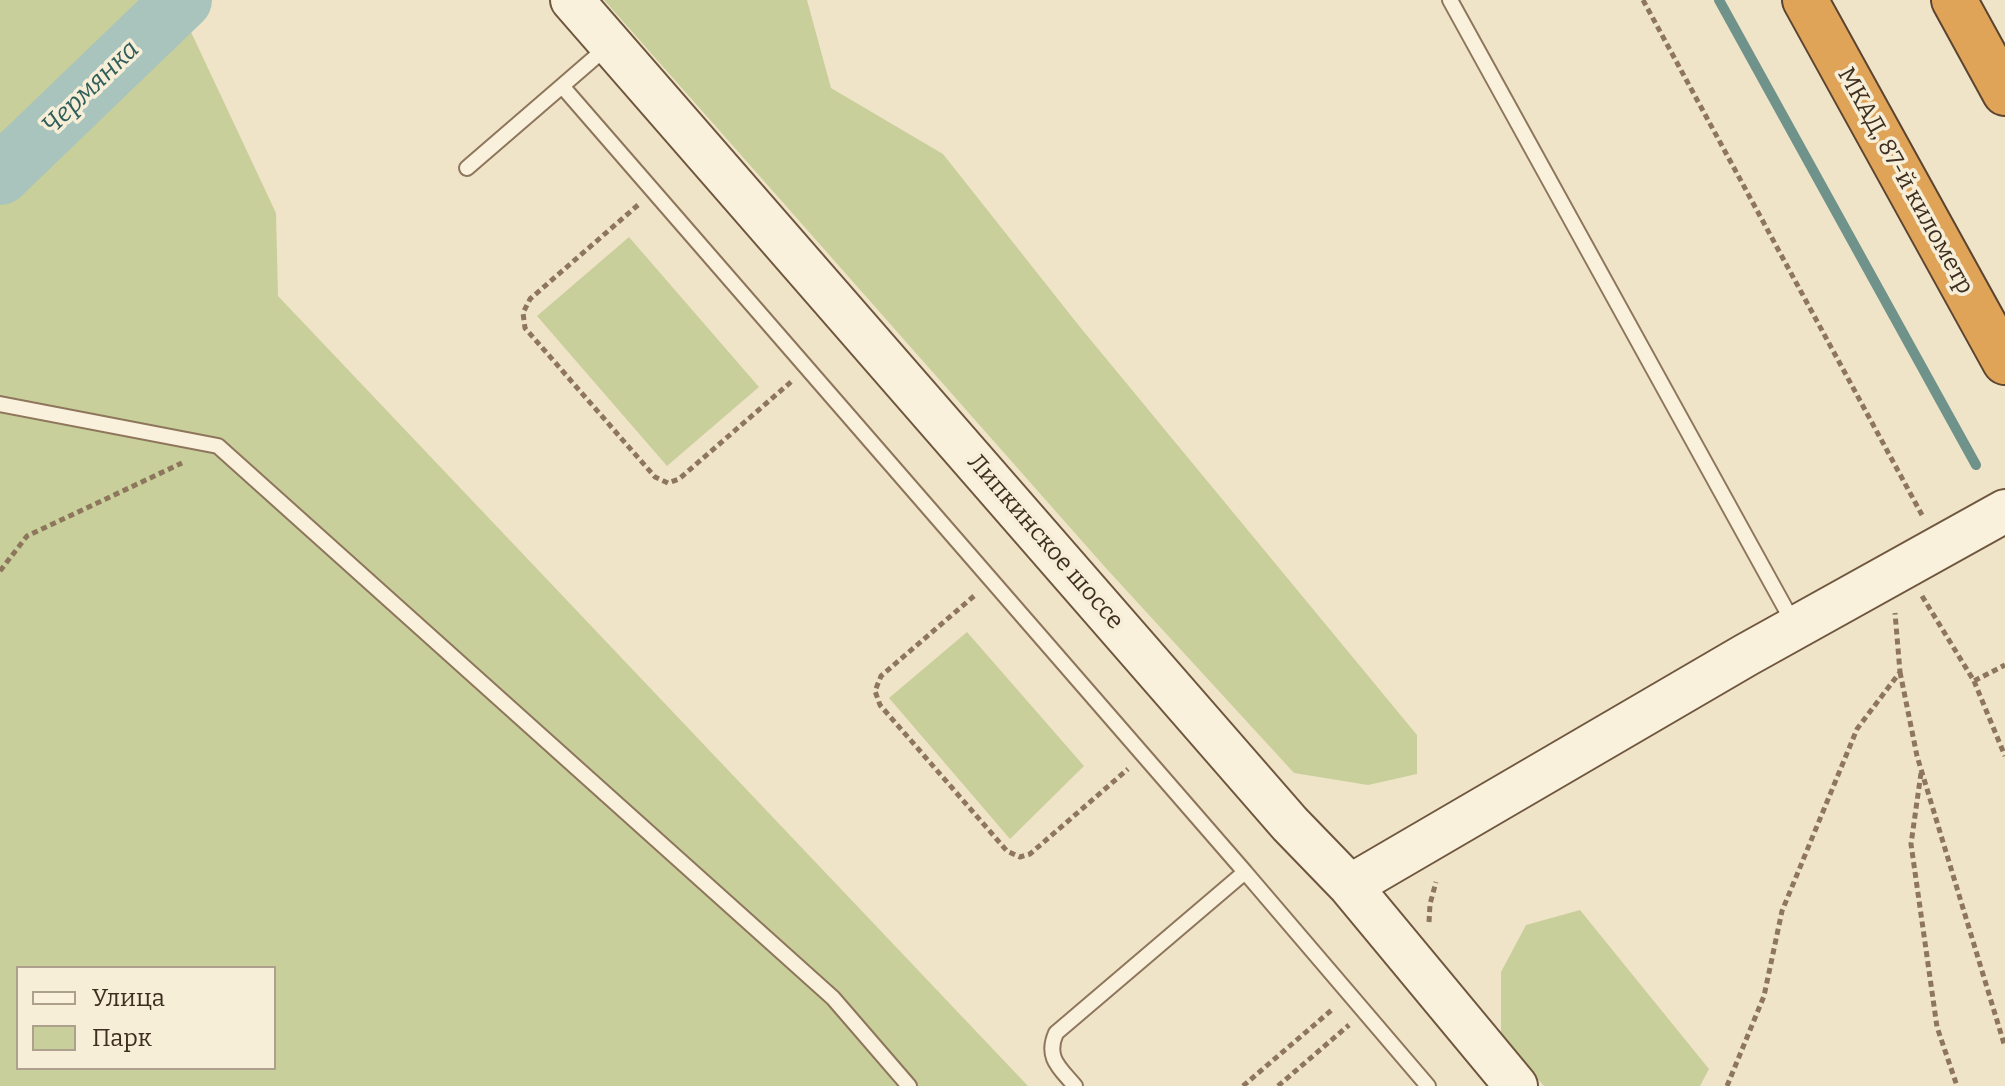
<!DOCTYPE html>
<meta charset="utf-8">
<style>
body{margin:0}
#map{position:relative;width:2005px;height:1086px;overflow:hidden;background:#f0e4c8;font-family:Bitter,serif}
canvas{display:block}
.legend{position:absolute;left:16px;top:966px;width:260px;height:104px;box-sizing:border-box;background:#f7eed8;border:2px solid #ada18e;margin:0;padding:10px 14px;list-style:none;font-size:24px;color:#3d2e20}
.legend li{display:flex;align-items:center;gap:16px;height:40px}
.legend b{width:40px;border:2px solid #ada18e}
</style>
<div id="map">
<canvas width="2005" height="1086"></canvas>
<ul class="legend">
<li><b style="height:10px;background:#faf1dc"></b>Улица</li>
<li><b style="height:22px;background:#c9cf9b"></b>Парк</li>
</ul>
</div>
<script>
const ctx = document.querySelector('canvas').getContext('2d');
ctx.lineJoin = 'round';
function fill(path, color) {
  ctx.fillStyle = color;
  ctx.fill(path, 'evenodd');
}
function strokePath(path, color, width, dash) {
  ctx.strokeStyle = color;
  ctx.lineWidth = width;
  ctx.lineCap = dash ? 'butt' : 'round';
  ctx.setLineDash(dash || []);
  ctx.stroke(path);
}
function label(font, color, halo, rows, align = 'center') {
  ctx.font = font + ' Bitter,serif';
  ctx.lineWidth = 7;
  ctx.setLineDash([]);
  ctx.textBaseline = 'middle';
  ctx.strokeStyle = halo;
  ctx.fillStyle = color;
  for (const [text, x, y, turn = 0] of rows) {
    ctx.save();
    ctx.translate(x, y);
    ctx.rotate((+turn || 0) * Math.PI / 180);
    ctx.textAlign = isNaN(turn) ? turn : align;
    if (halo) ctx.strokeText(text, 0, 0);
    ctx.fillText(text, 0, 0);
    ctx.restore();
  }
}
const green = new Path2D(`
 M0,0H176L276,213L278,296L1028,1086H0ZM18,968H274V1068H18Z
 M604,0H807L831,88L943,154L1080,327L1417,735V774L1368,785L1294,773L1104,566Z
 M629,237L759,387L667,466L537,316Z
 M967,632L1084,766L1010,839L889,698Z
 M1580,910L1709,1069L1700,1086H1544L1501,1040V972L1526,925Z`);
const stream = new Path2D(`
 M1719,0L1976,465`);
const river = new Path2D(`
 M0,175L182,0`);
const path = new Path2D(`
 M1643,0L1922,515
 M638,205L530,299L523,313L525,328L655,477L668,483L679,479L792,381
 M0,571L27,536L182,463
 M974,596L881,676L875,691L880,705L1007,851L1020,857L1030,854L1128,769
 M1922,596L1974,681L2005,665
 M1900,672L1917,756L2005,1047
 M1974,681L2005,756
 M1921,773L1911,844L1937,1027L1957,1086
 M1429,922L1430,904L1436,882
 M1243,1086L1334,1008
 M1278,1086L1349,1025
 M1727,1086L1764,996L1782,911L1857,729L1900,672L1895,613`);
const lane = new Path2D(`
 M1450,0L1794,624
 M562,86L607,47
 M467,168L562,86L1245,872
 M0,404L218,446L833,998L909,1086
 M1075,1086C1060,1068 1045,1058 1056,1033L1245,872L1428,1086`);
const secondary = new Path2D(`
 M572,0L1290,824L1350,886L1516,1086
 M1350,886L1746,655L2005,511`);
const highway = new Path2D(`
 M1805,0L2005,362
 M1954,0L2005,93`);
const streetNames = [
 ["МКАД, 87-й километр",1905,181,61],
 ["Липкинское шоссе",1045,542,49]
];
const waterNames = [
 ["Чермянка",91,88,-44]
];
fill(green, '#c9cf9b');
strokePath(stream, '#6f938a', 10);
strokePath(river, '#a9c4bc', 60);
strokePath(lane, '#8d765c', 18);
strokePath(secondary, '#6f573f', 46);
strokePath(highway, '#5b4430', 48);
strokePath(path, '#8d765c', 5, [6, 4]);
strokePath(lane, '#faf1dc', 14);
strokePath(secondary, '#faf1dc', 42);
strokePath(highway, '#e0a458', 44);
label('24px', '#3d2e20', '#f7eed8', streetNames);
label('italic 26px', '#2f5d5a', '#f7eed8', waterNames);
</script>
